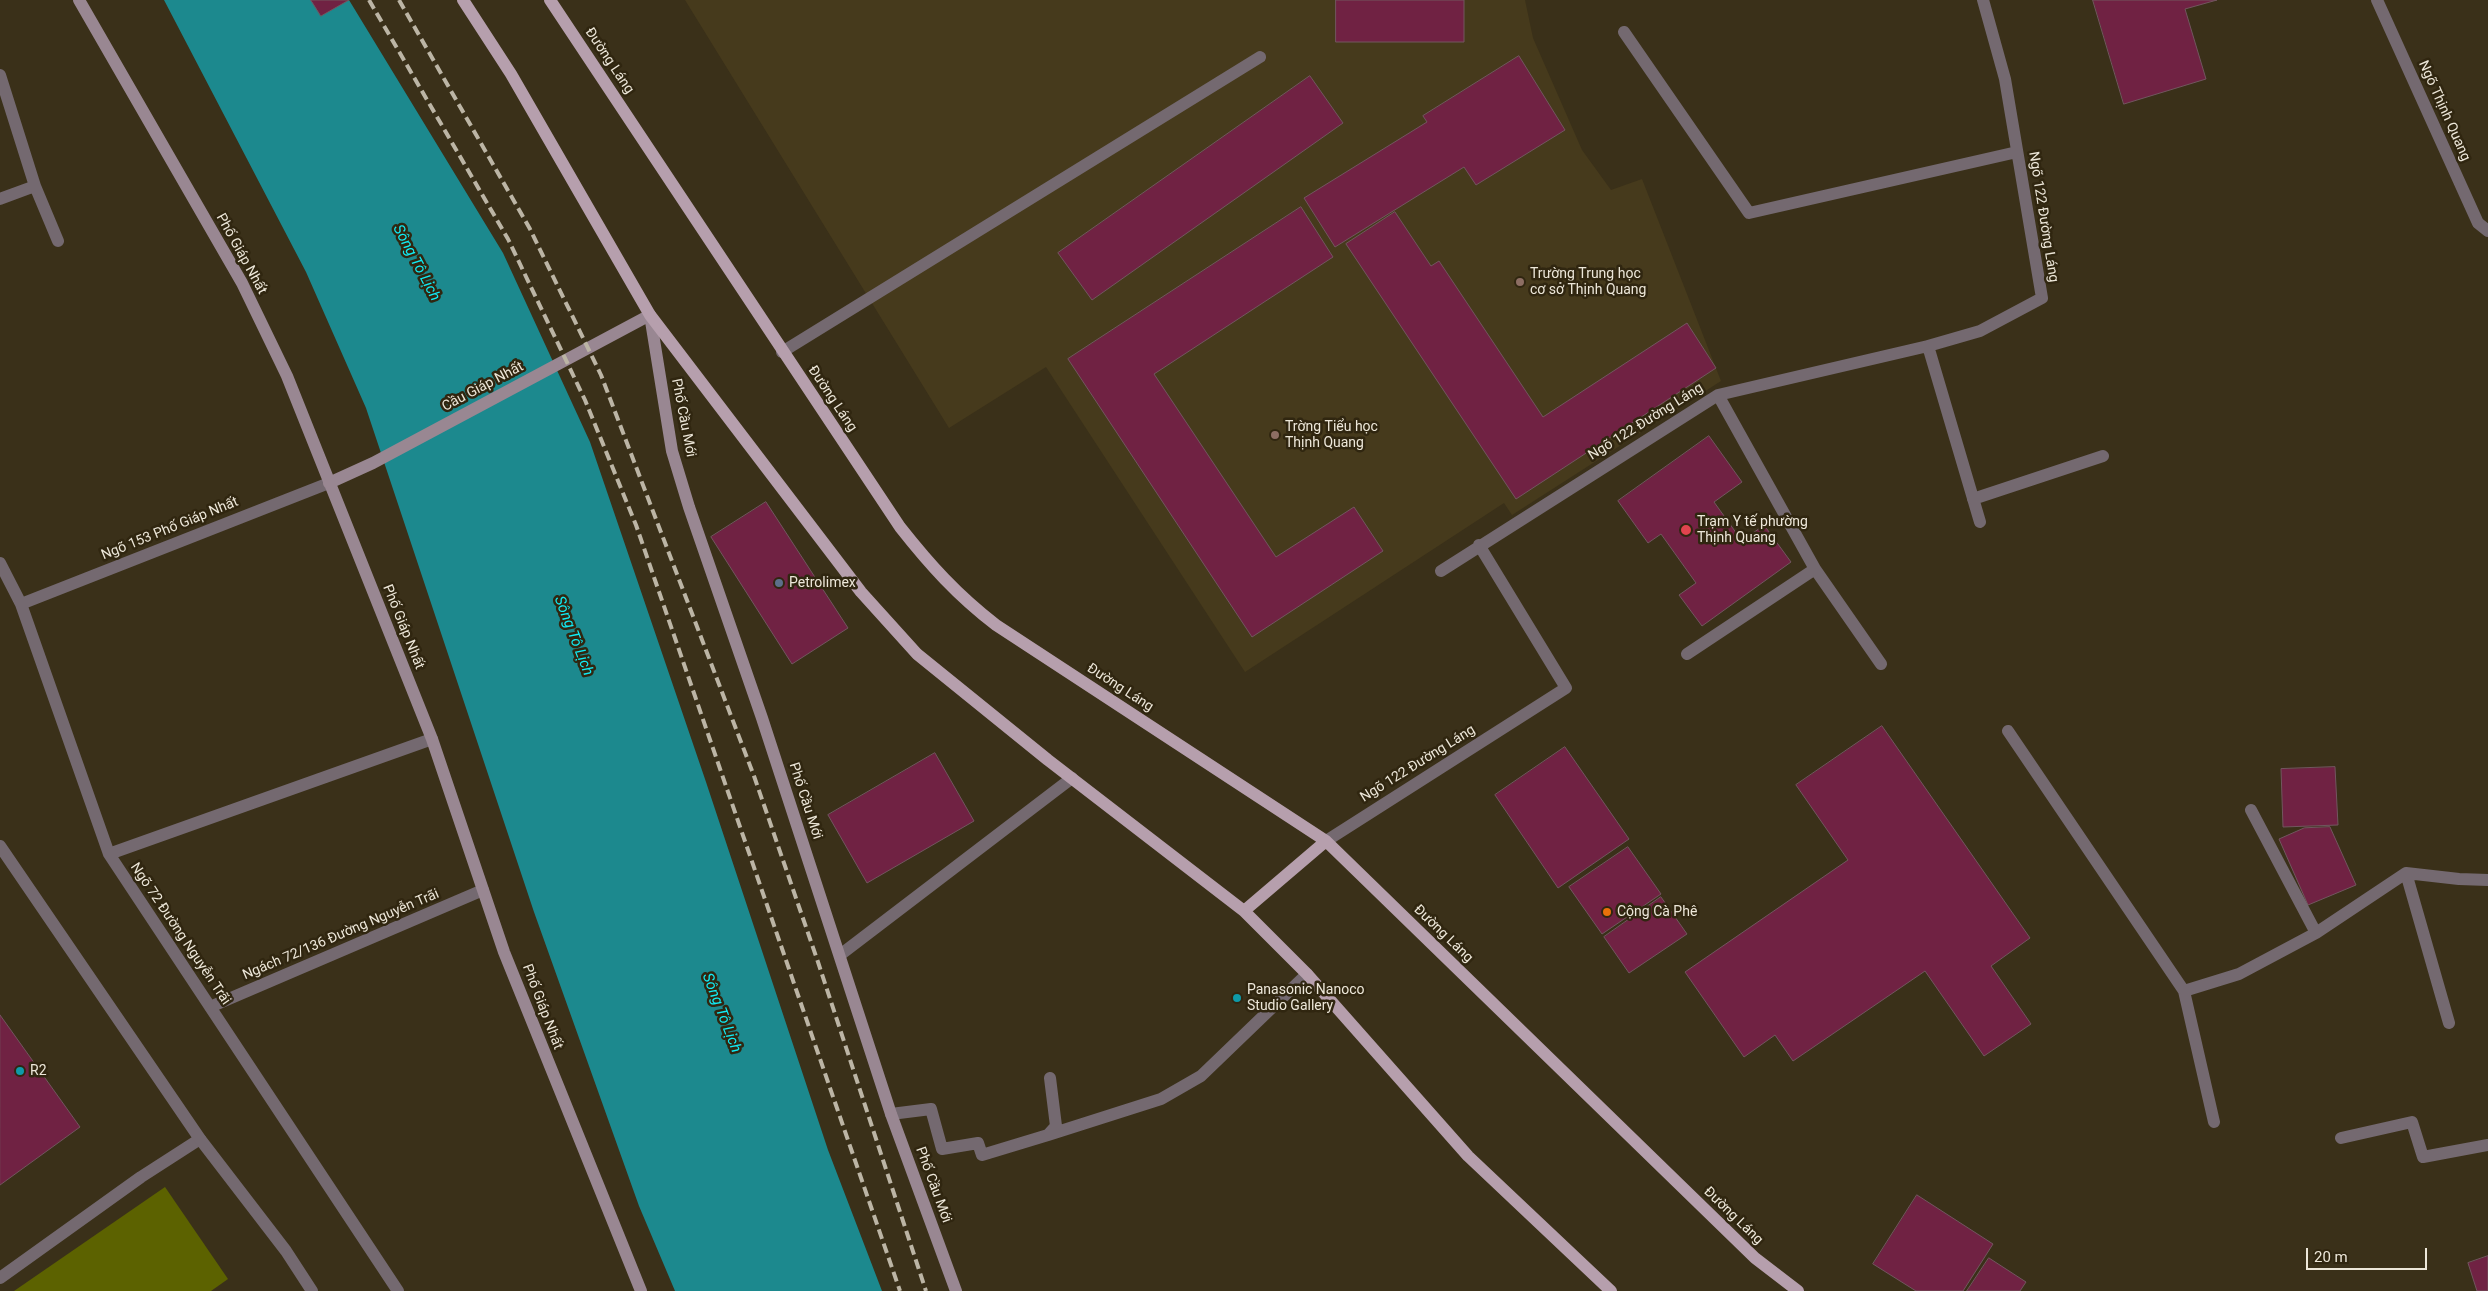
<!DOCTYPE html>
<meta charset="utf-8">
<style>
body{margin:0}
#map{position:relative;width:2488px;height:1291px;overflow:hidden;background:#3a3019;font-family:Roboto,sans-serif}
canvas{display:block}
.scale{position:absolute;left:2306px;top:1248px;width:121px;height:22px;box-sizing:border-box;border:2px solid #ede7d9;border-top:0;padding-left:6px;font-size:15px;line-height:18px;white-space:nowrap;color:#ede7d9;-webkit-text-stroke:4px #302610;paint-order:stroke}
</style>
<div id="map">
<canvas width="2488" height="1291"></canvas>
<div class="scale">20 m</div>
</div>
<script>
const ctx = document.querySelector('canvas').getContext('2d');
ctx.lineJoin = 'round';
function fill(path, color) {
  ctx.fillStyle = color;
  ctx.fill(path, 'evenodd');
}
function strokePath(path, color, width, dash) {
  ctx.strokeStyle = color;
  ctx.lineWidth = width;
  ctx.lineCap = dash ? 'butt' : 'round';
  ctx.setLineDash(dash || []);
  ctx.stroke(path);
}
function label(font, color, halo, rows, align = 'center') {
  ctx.font = font + ' Roboto,sans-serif';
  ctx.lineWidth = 5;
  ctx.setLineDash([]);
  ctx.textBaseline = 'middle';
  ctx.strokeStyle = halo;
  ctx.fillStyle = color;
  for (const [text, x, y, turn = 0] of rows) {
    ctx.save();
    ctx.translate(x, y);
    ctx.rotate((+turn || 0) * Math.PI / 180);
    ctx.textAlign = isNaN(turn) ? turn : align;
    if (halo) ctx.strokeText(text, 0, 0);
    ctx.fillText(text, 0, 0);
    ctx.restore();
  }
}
const built = new Path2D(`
 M685,0H1525L1533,38L1582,150L1611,190L1642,179L1721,381L1512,515L1504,503L1245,672L1046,367L949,428Z`);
const green = new Path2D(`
 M165,1187L228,1279L211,1291H14Z`);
const water = new Path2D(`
 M164,0H349L503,253L590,442L706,782L828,1150L882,1291H675L639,1206L534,912L366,408L306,272Z`);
const building = new Path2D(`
 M311,0H349L321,16Z
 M1336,0H1464V42H1336Z
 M2093,0H2217L2185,9L2206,79L2124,104Z
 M1519,56L1565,130L1476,185L1464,167L1335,247L1304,198L1427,122L1423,116Z
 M1310,76L1343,123L1092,300L1058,253Z
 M1301,207L1333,257L1154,374L1276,557L1354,507L1383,551L1252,637L1068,359Z
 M1395,212L1431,266L1439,261L1543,417L1687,323L1716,368L1516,499L1346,244Z
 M1709,436L1742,482L1714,502L1742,541L1764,525L1791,562L1702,626L1679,595L1696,583L1661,534L1648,543L1618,501Z
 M766,502L848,628L792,664L711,537Z
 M1882,726L2030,938L1991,966L2031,1024L1984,1056L1925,971L1793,1061L1775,1035L1744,1057L1685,972L1848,860L1796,785Z
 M1565,747L1629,839L1558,888L1495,795Z
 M935,753L974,821L867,883L828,815Z
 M2335,767L2338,825L2283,827L2281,769Z
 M2330,827L2356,885L2308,905L2279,839L2304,828Z
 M1628,847L1661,894L1602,934L1569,887Z
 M1661,897L1687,934L1629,973L1604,937Z
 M0,1015L80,1127L0,1185Z
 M1917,1195L1993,1244L1963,1291H1916L1873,1264Z
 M2488,1256V1291H2477L2468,1263Z
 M1989,1258L2026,1282L2020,1291H1967Z`);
const lane = new Path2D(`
 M2377,0L2478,223L2488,231
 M1624,32L1749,213L2017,152
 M0,75L35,186L0,199
 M35,186L58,241
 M1928,346L1980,522
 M782,352L1260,57
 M1718,395L1815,569L1881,664
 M1973,499L2103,456
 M0,563L21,604L109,854L398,1291
 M1441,571L1718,395L1928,346L1980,331L2042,298L2005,79L1983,0
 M21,604L329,483
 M1687,654L1815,569
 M2008,731L2184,991L2214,1122
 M2251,810L2316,933
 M1326,841L1566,688L1479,545
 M109,854L432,739
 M2406,873L2449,1023
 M840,955L1072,778
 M2184,991L2239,974L2316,933L2406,873L2459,879L2488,880
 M210,1007L483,890
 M891,1114L931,1109L942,1149L978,1143L982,1155L1048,1135L1056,1126L1050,1078
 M1048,1135L1161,1099L1201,1076L1307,974
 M2341,1138L2412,1122L2423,1157L2488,1145
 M0,1278L141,1177L200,1139`);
const street = new Path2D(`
 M0,846L200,1139L286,1251L312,1291`);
const secondary = new Path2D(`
 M79,0L242,283L287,376L432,739L504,952L641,1291
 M329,483L373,463L650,315L672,451L689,507L762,718L891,1114L956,1291`);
const primary = new Path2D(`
 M463,0L511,74L650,315L861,592L917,654L1048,760L1244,911L1307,974L1468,1156L1611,1291
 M550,0L900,527C930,565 957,595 996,625L1326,841L1755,1258L1798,1291
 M1244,911L1326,841`);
const rail = new Path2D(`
 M369,0L508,239L585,400L636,525L900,1291
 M399,0L530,229L601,375L754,776L818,962L926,1291`);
const markers = [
 [1520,282,5,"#8d6e63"],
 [1275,435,5,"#8d6e63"],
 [1686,530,6,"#e0444e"],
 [779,583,5,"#5c6f8a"],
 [1607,912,5,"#e8710a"],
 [1237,998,5,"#0f9aa8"],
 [20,1071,5,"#0f9aa8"]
];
const streetNames = [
 ["Đường Láng",609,61,56],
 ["Ngõ Thịnh Quang",2444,111,66],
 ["Ngõ 122 Đường Láng",2043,217,81],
 ["Phố Giáp Nhất",241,254,61],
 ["Cầu Giáp Nhất",483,387,-28],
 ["Đường Láng",832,399,56],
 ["Phố Cầu Mới",683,418,79],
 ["Ngõ 122 Đường Láng",1646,422,-32],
 ["Ngõ 153 Phố Giáp Nhất",170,529,-22],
 ["Phố Giáp Nhất",403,627,68],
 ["Đường Láng",1120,688,33],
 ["Ngõ 122 Đường Láng",1418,764,-32],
 ["Phố Cầu Mới",805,801,72],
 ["Ngõ 72 Đường Nguyễn Trãi",180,934,56],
 ["Đường Láng",1443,934,44],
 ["Ngách 72/136 Đường Nguyễn Trãi",341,935,-23],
 ["Phố Giáp Nhất",542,1007,69],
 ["Phố Cầu Mới",933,1185,70],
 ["Đường Láng",1733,1216,44]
];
const poiNames = [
 ["Trường Trung học",1530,274],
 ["cơ sở Thịnh Quang",1530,290],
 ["Trờng Tiểu học",1285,427],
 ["Thịnh Quang",1285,443],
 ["Trạm Y tế phường",1697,522],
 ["Thịnh Quang",1697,538],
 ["Petrolimex",789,583],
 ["Cộng Cà Phê",1617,912],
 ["Panasonic Nanoco",1247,990],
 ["Studio Gallery",1247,1006],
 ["R2",30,1071]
];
const waterNames = [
 ["Sông Tô Lịch",416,263,62],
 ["Sông Tô Lịch",573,636,69],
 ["Sông Tô Lịch",721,1013,69]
];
fill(built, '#463a1c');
fill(green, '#5c6200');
fill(water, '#1c898e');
fill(building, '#702243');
strokePath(building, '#72565f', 1);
strokePath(lane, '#746970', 12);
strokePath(street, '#746970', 12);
strokePath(secondary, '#998792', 12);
strokePath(primary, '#b69fad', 12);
strokePath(rail, '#bcb5a5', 4, [10, 5]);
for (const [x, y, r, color] of markers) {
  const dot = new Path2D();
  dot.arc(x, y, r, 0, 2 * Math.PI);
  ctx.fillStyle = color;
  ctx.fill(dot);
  strokePath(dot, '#302610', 2);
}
label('14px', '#ede7d9', '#302610', streetNames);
label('14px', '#ede7d9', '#302610', poiNames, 'left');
label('italic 15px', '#11ecf5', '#302610', waterNames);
</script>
